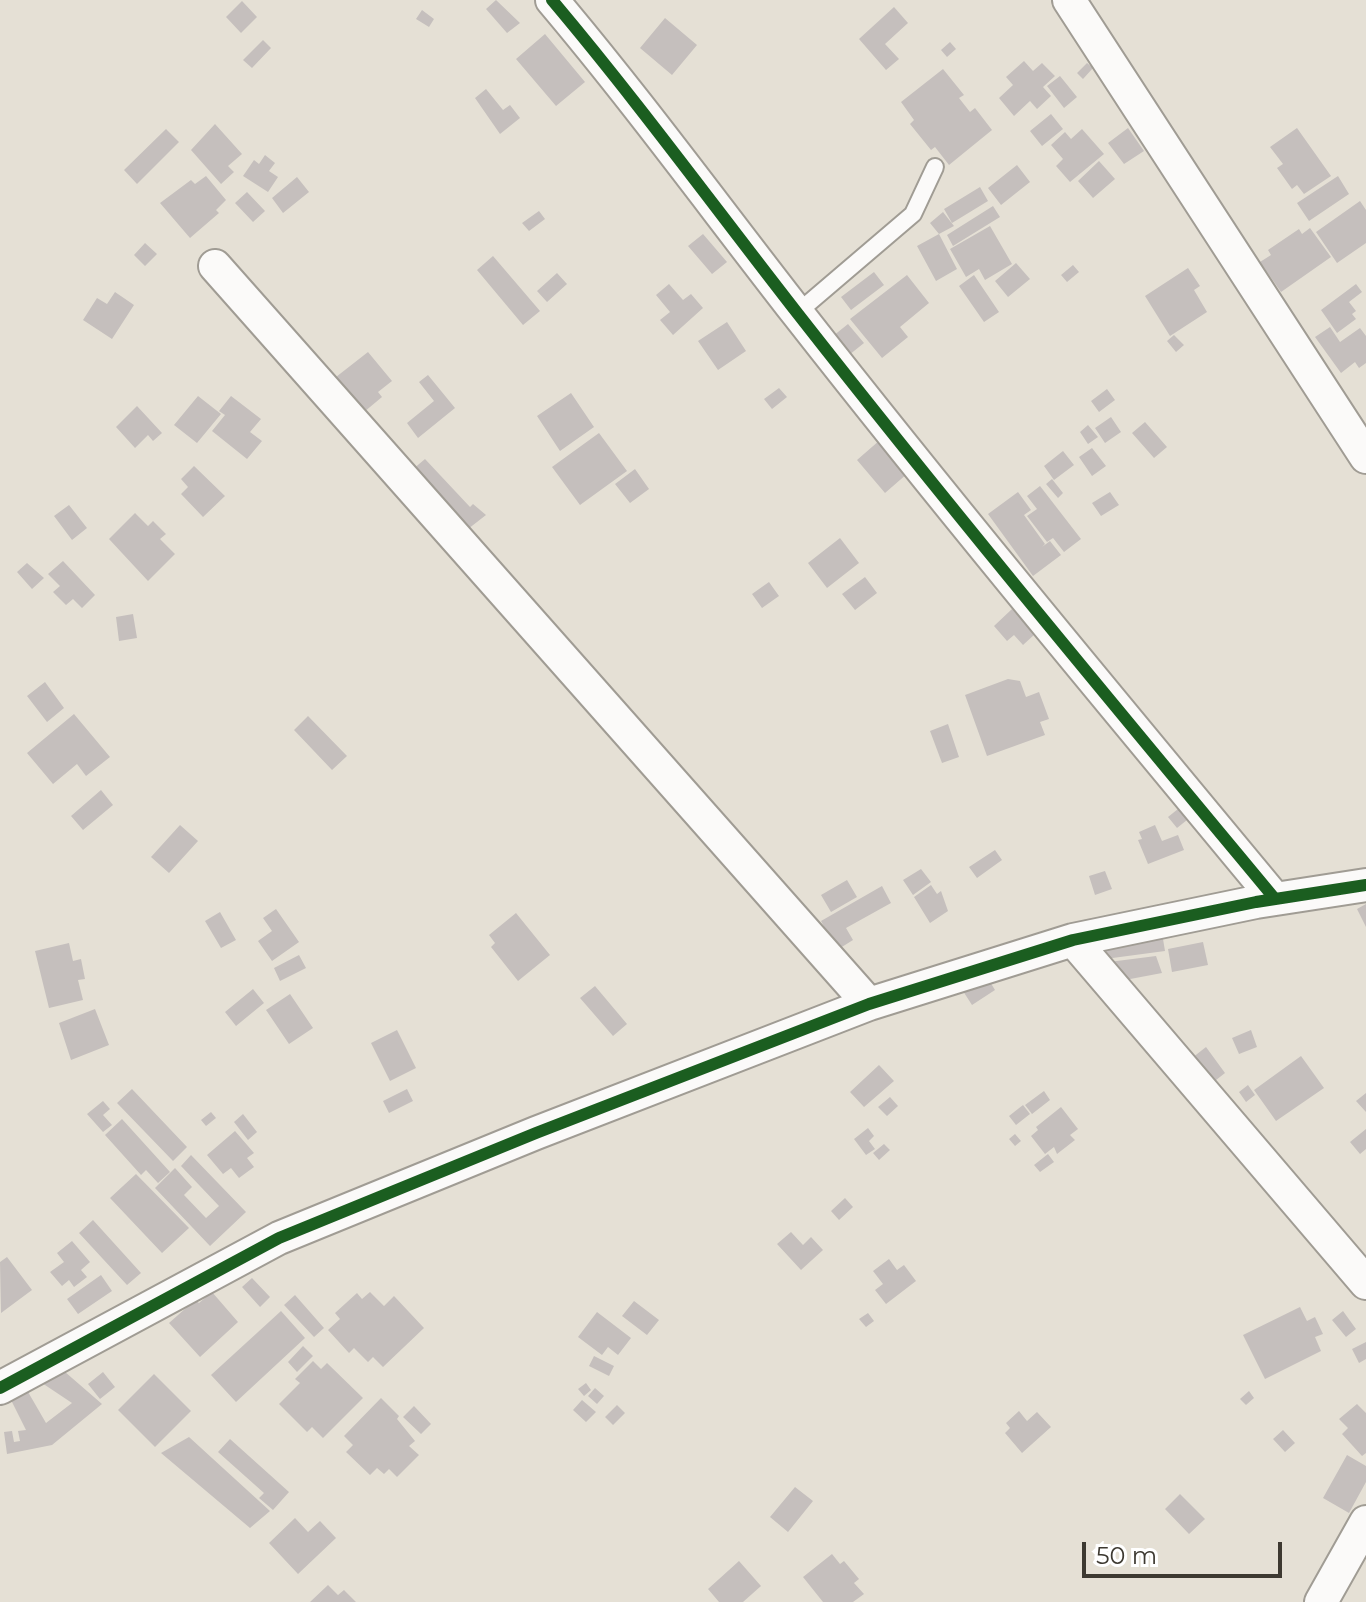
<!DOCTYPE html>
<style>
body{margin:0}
#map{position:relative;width:1366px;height:1602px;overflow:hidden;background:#e5e0d5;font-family:Montserrat,sans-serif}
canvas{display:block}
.scale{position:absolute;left:1082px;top:1542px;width:200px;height:36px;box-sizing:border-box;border:4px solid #3d3931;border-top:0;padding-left:10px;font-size:24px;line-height:28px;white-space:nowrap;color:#3d3931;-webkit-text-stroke:6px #fff;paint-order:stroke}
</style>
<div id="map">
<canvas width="1366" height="1602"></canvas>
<div class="scale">50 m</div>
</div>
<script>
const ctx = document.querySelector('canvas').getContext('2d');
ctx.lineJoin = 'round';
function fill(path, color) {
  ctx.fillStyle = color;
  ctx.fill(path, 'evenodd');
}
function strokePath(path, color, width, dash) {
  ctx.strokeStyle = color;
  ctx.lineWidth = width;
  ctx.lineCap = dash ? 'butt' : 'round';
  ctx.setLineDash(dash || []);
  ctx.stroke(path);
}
const building = new Path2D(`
 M496,0L520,23L507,33L486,9Z
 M242,1L257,17L241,33L226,17Z
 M894,7L908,23L885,44L899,59L886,70L859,39Z
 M422,10L434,19L429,27L416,19Z
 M665,18L697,45L672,75L640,48Z
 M545,34L585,82L556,106L516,59Z
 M263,40L271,48L252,68L243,60Z
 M950,42L956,49L947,57L941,50Z
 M1024,61L1033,71L1042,63L1055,76L1043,87L1051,96L1037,109L1030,101L1014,116L999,98L1013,85L1006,77Z
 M1087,63L1093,68L1083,79L1077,73Z
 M943,69L964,95L959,98L970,112L975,108L992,130L949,165L935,147L931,150L910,124L914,120L901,102Z
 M1060,76L1077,97L1064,108L1047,86Z
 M486,89L503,110L510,105L520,118L500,134L475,98Z
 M1051,114L1063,129L1042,146L1030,131Z
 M215,124L242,154L228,166L234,172L221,184L191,150Z
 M1128,128L1144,151L1124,164L1108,143Z
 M1297,128L1331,176L1304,194L1297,185L1292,189L1277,168L1283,164L1270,147Z
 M166,129L179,142L137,184L124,170Z
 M1082,129L1104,154L1070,182L1056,166L1063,159L1051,145L1065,132L1071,139Z
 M265,155L275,163L269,171L278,177L268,192L243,176L254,160L259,164Z
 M1099,161L1115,179L1093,198L1078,181Z
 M1017,165L1030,182L1001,205L988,188Z
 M206,176L226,200L216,210L219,213L190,238L160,203L191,180L195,184Z
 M1338,176L1349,194L1309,221L1297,203Z
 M297,177L309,192L283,213L272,198Z
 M980,187L988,201L952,223L944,209Z
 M247,192L265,211L253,222L235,203Z
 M1360,201L1366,210V243L1337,263L1316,232Z
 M993,206L1000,217L953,246L947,235Z
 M539,211L545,219L529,231L522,223Z
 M943,212L954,226L939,234L957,269L936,281L917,246L939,234L930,223Z
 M990,226L1012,264L985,280L979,269L966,277L950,249Z
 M1310,228L1331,257L1281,292L1260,262L1271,255L1268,250L1299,229L1302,234Z
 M703,234L727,262L712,274L688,246Z
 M145,243L157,254L145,266L134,255Z
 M493,256L540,311L523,325L477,270Z
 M1016,263L1030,279L1008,297L995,281Z
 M1073,265L1079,272L1067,282L1061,275Z
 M1188,268L1200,286L1194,290L1207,312L1170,336L1145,296Z
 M874,272L884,285L851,310L841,297Z
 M557,273L567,284L547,302L537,291Z
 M907,275L929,303L900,327L908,337L882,358L850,319Z
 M974,275L999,312L984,322L959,286Z
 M669,284L683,300L691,294L703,308L673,335L660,320L670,312L656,295Z
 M1356,284L1362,292L1349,302L1356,311L1352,314L1356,319L1337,333L1321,310Z
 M115,292L134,305L112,339L83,320L97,298L107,304Z
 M727,322L746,351L718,370L698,341Z
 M848,324L864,343L849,355L833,336Z
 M1330,327L1340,342L1360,328L1366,336V363L1359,368L1355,362L1341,373L1315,337Z
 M1174,335L1184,345L1176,352L1167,341Z
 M368,352L392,381L378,392L382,397L364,412L336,377Z
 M428,375L455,408L418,438L407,423L434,401L419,382Z
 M779,388L787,397L772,409L764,399Z
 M1107,389L1115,400L1099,412L1091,401Z
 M571,393L594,427L560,451L537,416Z
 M198,396L221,414L197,443L174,425Z
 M231,396L261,419L250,432L262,441L247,459L212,431L225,415L219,411Z
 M137,406L162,433L153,441L148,435L135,448L116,427Z
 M1111,417L1121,432L1105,443L1095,428Z
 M1145,422L1167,447L1154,458L1132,433Z
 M1088,425L1098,437L1088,444L1080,432Z
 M599,433L627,471L580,505L552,467Z
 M880,440L908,473L885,493L857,460Z
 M1092,448L1106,466L1092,476L1079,457Z
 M1063,451L1074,465L1054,480L1044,466Z
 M425,459L470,507L473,504L486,515L468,529L412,470Z
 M194,466L225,496L203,517L181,494L188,487L181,479Z
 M635,469L649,489L630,503L615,484Z
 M1052,479L1063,493L1058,498L1046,484Z
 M1040,486L1081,539L1064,552L1053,538L1047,542L1027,516L1037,509L1027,496Z
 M1018,492L1031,510L1024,515L1045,544L1042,547L1050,541L1061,555L1033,576L988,514Z
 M1110,492L1119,505L1101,516L1092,503Z
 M69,505L87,528L72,540L54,516Z
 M135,513L148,526L153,521L166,534L160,539L175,554L148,581L109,539Z
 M840,538L859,563L827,588L808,563Z
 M63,561L95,595L82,608L73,599L66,605L53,592L60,586L48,574Z
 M27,563L44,578L32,589L17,572Z
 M865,577L877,593L855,610L842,594Z
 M769,582L779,596L762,608L752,594Z
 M1012,609L1035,634L1023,645L1014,635L1007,641L994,626Z
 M133,614L137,638L119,641L116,617Z
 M1008,679L1020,681L1026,697L1039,692L1049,719L1040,722L1045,735L987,756L965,695Z
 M45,682L64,708L47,722L27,696Z
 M74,714L110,757L86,776L77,764L53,784L27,753Z
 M308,716L347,756L332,770L294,730Z
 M948,724L959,757L942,763L930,731Z
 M101,790L113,805L83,830L71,816Z
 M1178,809L1187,820L1177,828L1168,817Z
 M180,825L198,841L169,873L151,857Z
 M1155,825L1162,841L1178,835L1184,850L1148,864L1138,840L1142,839L1139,832Z
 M995,850L1002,860L977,878L969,867Z
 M921,869L931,882L913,895L903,880Z
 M1105,871L1112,889L1095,895L1089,876Z
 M847,880L857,897L831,912L821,895Z
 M931,885L937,894L941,891L948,911L930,923L914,897Z
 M882,886L891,903L846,928L853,940L837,950L821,921Z
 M1366,904V927L1357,909Z
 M276,909L299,942L272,961L258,941L272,931L263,918Z
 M220,912L236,940L221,948L205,921Z
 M516,913L550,955L518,981L491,947L495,943L489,935Z
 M1162,933L1165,951L1105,959L1094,945Z
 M1203,942L1208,965L1172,972L1168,949Z
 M69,943L73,961L81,959L85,979L78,980L83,1000L49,1008L35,951Z
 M299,955L306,968L280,981L274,968Z
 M1156,956L1162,973L1125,980L1109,962Z
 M984,972L995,990L972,1005L961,988Z
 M595,986L627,1024L613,1036L580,998Z
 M253,989L264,1003L236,1026L225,1012Z
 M290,994L313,1028L289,1044L266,1010Z
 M95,1009L109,1045L71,1060L59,1023Z
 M397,1030L416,1068L390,1081L371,1043Z
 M1251,1030L1257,1047L1239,1054L1232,1038Z
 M1206,1047L1225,1073L1211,1084L1192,1058Z
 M1301,1056L1324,1088L1276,1121L1254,1090Z
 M879,1065L894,1081L864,1107L850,1092Z
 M1248,1085L1255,1095L1246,1102L1239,1092Z
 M132,1089L187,1147L173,1161L117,1103Z
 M407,1089L413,1101L389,1113L383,1101Z
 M1044,1091L1050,1100L1032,1114L1025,1105Z
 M1366,1093V1112L1356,1101Z
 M890,1097L898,1106L887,1116L878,1107Z
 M103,1101L110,1109L103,1115L112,1125L103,1132L87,1114Z
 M1023,1105L1030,1114L1016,1125L1009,1116Z
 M1061,1107L1078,1129L1070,1135L1075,1140L1057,1154L1054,1147L1045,1154L1031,1136L1038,1130L1036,1127Z
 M211,1112L216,1118L206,1126L201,1120Z
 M243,1114L257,1132L248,1140L234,1122Z
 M122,1119L170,1172L158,1183L146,1170L141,1175L105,1135Z
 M868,1128L874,1136L869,1141L875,1149L866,1155L854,1139Z
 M1366,1129V1149L1360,1154L1350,1142Z
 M235,1131L254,1153L247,1158L254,1167L239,1178L231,1168L223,1174L207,1155Z
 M1015,1134L1021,1141L1015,1146L1009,1139Z
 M884,1144L890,1150L879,1160L873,1153Z
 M1048,1154L1054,1162L1040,1172L1034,1165Z
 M191,1155L246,1212L210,1246L155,1188L175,1168L192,1187L184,1195L206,1218L219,1206L181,1166Z
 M136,1174L189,1228L162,1253L110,1198Z
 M845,1198L853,1207L839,1220L831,1211Z
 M93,1220L141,1273L127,1285L79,1233Z
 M791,1232L803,1245L811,1237L823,1250L801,1270L777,1244Z
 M72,1241L90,1262L81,1270L87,1277L74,1287L69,1280L62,1286L50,1272L64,1262L57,1253Z
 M7,1257L32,1290L1,1313L0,1262Z
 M889,1259L897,1270L904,1265L916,1281L886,1304L875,1290L883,1284L873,1271Z
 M101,1275L112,1291L78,1314L67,1299Z
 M252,1278L270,1297L260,1307L242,1287Z
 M212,1292L238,1322L200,1357L169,1323L195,1300L199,1303Z
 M370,1292L384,1306L394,1296L424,1328L383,1367L373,1357L368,1362L354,1348L349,1353L328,1330L340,1319L335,1313L357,1293L362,1299Z
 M295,1295L324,1328L314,1337L284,1305Z
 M634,1301L659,1320L647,1335L622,1316Z
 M1300,1307L1307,1321L1315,1317L1323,1334L1315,1337L1321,1351L1265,1379L1243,1335Z
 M281,1311L305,1338L236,1402L211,1375Z
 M1343,1311L1356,1329L1346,1337L1332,1320Z
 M597,1312L631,1338L618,1355L608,1347L602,1355L578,1337Z
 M868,1313L874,1321L866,1327L859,1319Z
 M1366,1342V1359L1359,1363L1352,1349Z
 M303,1346L313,1356L297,1372L288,1362Z
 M594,1356L614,1366L609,1376L589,1366Z
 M313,1361L321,1369L327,1363L363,1398L323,1438L312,1427L307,1432L279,1404L300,1383L295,1379Z
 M57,1365L102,1404L52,1445L7,1454L4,1432L12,1431L14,1442L20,1441L18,1431L26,1430L9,1396L24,1385L46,1423L72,1403L39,1381Z
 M103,1372L115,1387L100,1399L88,1384Z
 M154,1374L191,1411L155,1447L118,1410Z
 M586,1383L591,1390L584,1396L578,1389Z
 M595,1388L604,1396L597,1404L588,1396Z
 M1249,1391L1254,1398L1246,1405L1240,1399Z
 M381,1398L399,1416L397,1419L415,1441L409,1446L419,1455L397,1477L389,1469L384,1474L377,1468L370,1475L346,1452L353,1445L344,1436Z
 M582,1400L596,1412L586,1422L573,1410Z
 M1357,1404L1366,1413V1453L1362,1456L1342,1434L1348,1428L1339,1419Z
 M617,1405L625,1413L613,1425L605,1417Z
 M414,1406L431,1424L421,1434L403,1417Z
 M1019,1411L1027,1421L1037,1412L1051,1427L1022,1453L1005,1433L1010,1428L1006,1423Z
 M1283,1430L1295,1443L1285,1452L1273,1439Z
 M189,1437L270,1511L250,1528L161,1453Z
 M230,1439L289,1492L273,1510L259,1498L264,1493L218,1452Z
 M1347,1455L1366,1466V1482L1349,1513L1323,1498Z
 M795,1487L813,1501L788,1532L770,1517Z
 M1180,1494L1205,1519L1189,1534L1165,1509Z
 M295,1518L308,1532L320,1521L336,1538L298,1574L269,1543Z
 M832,1554L840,1564L844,1561L859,1579L854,1583L864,1594L853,1602H823L803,1577Z
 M739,1561L761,1586L743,1602H719L708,1589Z
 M328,1585L338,1595L344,1590L356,1602H310Z`);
const service = new Path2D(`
 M797,313L913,214L935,167`);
const minor = new Path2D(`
 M552,0C638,102 716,209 798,314C953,512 1114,705 1275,899
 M1069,0L1366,457
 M215,266L869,1004
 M1073,940L1366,1283
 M0,1388L279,1238L536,1133L869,1004L1073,940L1256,902L1366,885
 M1321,1602L1366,1522`);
const cycleway = new Path2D(`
 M552,0C638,102 716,209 798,314C953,512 1114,705 1275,899
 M0,1388L279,1238L536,1133L869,1004L1073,940L1256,902L1366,885`);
fill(building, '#c5bfbd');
strokePath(service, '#a09c94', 20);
strokePath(minor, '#a09c94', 36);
strokePath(service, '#fbfaf9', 16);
strokePath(minor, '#fbfaf9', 32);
strokePath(cycleway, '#1b5e20', 12);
</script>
